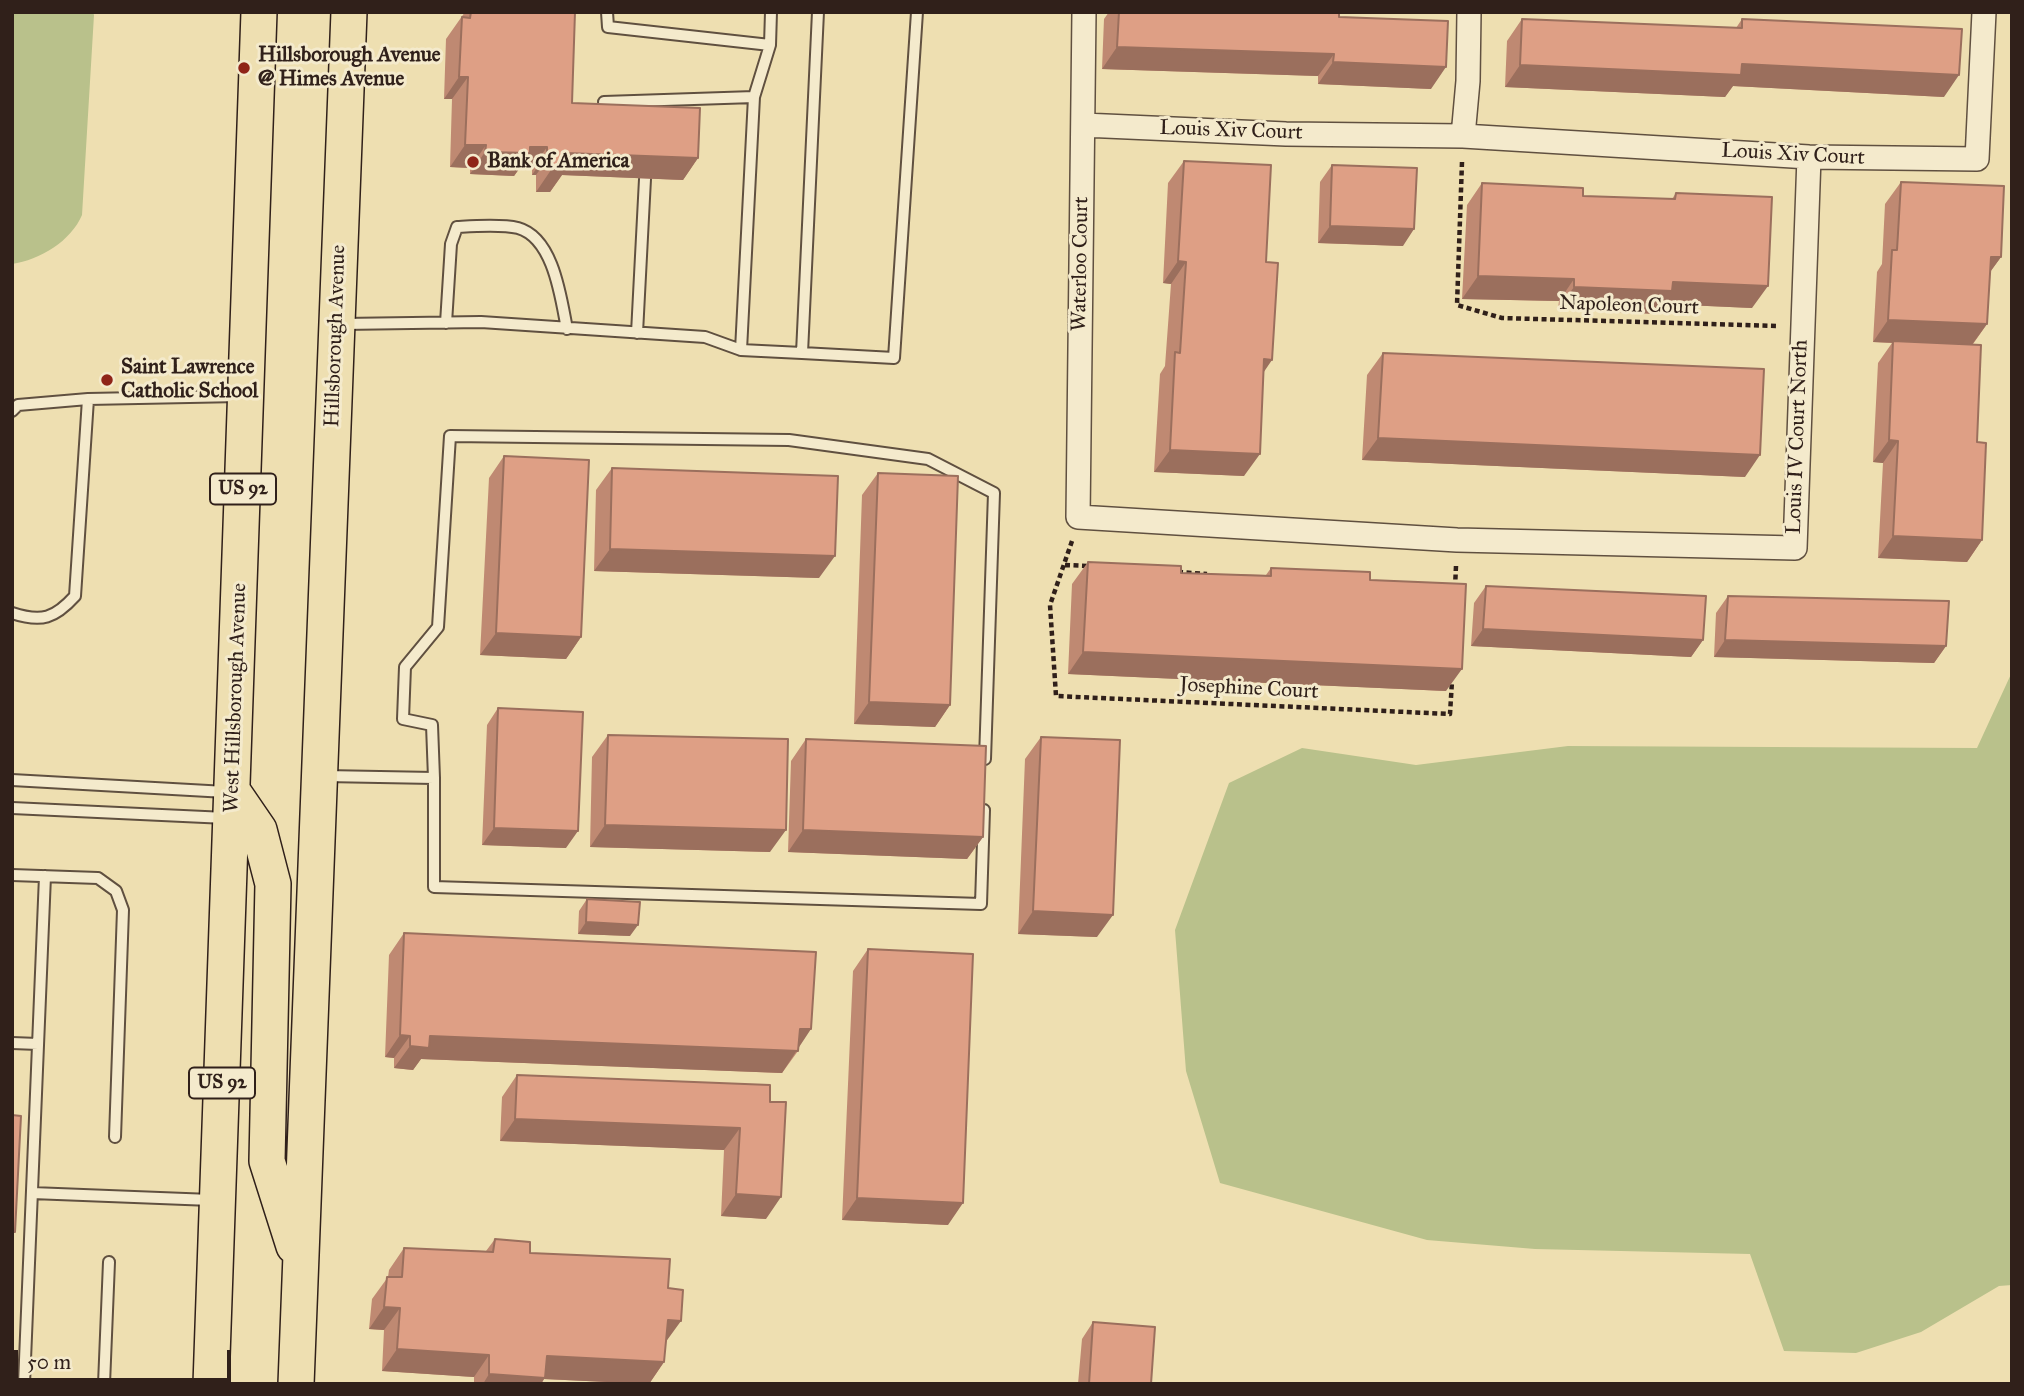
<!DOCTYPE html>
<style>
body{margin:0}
#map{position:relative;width:2024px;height:1396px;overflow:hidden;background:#eedfb1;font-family:"IM FELL Great Primer",serif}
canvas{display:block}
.frame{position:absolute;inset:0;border:14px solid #30201a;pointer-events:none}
.scale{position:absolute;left:14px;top:1350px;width:217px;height:32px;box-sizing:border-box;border:4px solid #30201a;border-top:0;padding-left:9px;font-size:21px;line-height:24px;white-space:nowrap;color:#30201a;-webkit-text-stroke:5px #f4eacc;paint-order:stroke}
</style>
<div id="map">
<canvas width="2024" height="1396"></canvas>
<div class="frame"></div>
<div class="scale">50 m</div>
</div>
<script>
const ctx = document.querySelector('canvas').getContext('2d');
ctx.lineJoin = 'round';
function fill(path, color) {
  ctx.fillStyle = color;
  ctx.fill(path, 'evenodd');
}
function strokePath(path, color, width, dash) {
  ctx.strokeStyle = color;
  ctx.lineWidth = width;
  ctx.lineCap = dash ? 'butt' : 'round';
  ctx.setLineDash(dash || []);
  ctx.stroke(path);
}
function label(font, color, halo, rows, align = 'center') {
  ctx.font = font + ' "IM FELL Great Primer",serif';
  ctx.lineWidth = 6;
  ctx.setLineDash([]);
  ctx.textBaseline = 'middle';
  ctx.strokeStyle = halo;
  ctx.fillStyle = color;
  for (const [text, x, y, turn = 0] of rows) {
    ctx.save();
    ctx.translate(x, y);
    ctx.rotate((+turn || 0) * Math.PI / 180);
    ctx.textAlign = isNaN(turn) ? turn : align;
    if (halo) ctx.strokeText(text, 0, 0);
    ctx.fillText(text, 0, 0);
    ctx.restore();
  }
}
const green = new Path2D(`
 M12,12H93L94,15L82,215C71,241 40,260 12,264Z
 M2012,672V1285L1999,1286L1921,1332L1856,1353L1784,1351L1750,1254L1535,1249L1427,1240L1220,1183L1186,1071L1175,930L1229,783L1302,748L1416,765L1568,746L1977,748Z`);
const path = new Path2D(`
 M1462,162L1457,305L1502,318L1779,326
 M1072,541L1050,605L1056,696L1450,714L1452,681
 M1065,565L1089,566
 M1178,572L1207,574
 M1455,588L1456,566`);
const lane = new Path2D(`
 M607,12L608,27L770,45
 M818,12L802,353L894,358L917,12
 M604,102L754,97L770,45L771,12
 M446,323L451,244L457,227C475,226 501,224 518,228C554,238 561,299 567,329
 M343,324L481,322L705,337L741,350L802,353
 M637,333L645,179
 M741,350L754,97
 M12,411L18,405L88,399L240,396
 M12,613C42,623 55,618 75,596L88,399
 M325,776L434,778V887L981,904L984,810
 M434,778L432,725L403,719L405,667L438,627L450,436L789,440L928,459L994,493L985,759
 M12,780L226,792
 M12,808L226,818
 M12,875L98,878L116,891L123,910L115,1137
 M12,1043L38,1044
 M32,1193L211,1200
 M24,1384L45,876
 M104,1384L109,1262`);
const street = new Path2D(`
 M1084,12L1078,517L1457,540L1795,548L1809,157
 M1083,125L1286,134L1463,136L1809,157L1977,159L1984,12
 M1463,136L1468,81L1469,12`);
const primary = new Path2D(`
 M233,792L259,830L273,884L267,1161L294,1246
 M211,1384L259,12
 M296,1384L349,12`);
const wall = new Path2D(`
 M465,12H575L572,103L698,158L683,180L562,175L550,192H536V175H532V169H519L514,176L470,174V168L450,167L452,99H444L446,39Z
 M1109,12H1339V17L1431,89L1318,84V76L1102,69L1104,19Z
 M1522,19L1736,28L1742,19L1944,97L1733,86L1725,97L1505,87L1507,41Z
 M1184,161L1266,262L1264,372L1244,476L1154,472L1160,374L1165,366L1171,284L1163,283L1168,183Z
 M1332,165L1403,246L1318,243L1320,182Z
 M1901,182L2001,257L1990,272L1987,324L1973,344L1982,540L1967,562L1878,558L1883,463L1873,462L1878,363L1892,343L1873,342L1877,272L1882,264L1885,204Z
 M1482,183L1583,196L1672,199L1676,193L1752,308L1663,304L1657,314L1558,309L1559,301L1462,299L1467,205Z
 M1383,353L1745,477L1362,460L1367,375Z
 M504,456L581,637L566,659L480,655L489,478Z
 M612,468L819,578L594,571L596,490Z
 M878,473L950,705L935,727L854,724L862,495Z
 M1088,562L1181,573L1266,575L1271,568L1370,580L1446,691L1068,674L1072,584Z
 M1486,586L1703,640L1691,657L1471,646L1474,603Z
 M1728,596L1946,646L1934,663L1714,657L1716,613Z
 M498,708L566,848L482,845L487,725Z
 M608,735L770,852L590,847L592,757Z
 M1041,737L1097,937L1018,934L1025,759Z
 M806,739L983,837L967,859L788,852L791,761Z
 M587,899L630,936L578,934L579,911Z
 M404,933L798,1048V1051L782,1073L421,1059L413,1070L394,1068V1058L385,1057L389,955Z
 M868,949L948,1225L842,1220L853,971Z
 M517,1075L770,1085L766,1219L721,1216L724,1150L500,1141L502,1097Z
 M495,1239L530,1253L668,1288L666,1341L664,1362L649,1384L544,1379L541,1384H474V1377L382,1371L384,1330L369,1329L372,1299L388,1277L389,1270L404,1248L486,1251Z
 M1093,1322L1151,1384H1078L1082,1339Z`);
const shadedWall = new Path2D(`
 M1117,47L1334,54L1318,76L1102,69Z
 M1333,62L1446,67L1431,89L1318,84Z
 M1742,64L1959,75L1944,97L1733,86L1725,97L1505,87L1520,65Z
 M459,77H468L452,99H444Z
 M465,145H486L470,168L450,167Z
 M530,147H547L532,169H519L514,176L470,174L485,152Z
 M547,153H552L536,175H532Z
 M566,153L698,158L683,180L562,175L550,192H536L551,170Z
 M1330,226L1414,229L1403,246L1318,243Z
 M1991,257H2001L1985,279Z
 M1178,261L1186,262L1171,284L1163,283Z
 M1478,276L1574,279L1559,301L1462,299Z
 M1673,282L1768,286L1752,308L1663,304L1657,314L1558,309L1574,287Z
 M1888,320L1987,324L1971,346L1873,342Z
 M1264,359L1272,360L1257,382Z
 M1378,438L1760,455L1745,477L1362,460Z
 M1889,440L1898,441L1883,463L1873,462Z
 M1170,450L1260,454L1244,476L1154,472Z
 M1893,536L1982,540L1967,562L1878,558Z
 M610,549L835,556L819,578L594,571Z
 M1483,629L1703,640L1691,657L1471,646Z
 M496,633L581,637L566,659L480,655Z
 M1725,640L1946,646L1934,663L1714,657Z
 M1083,652L1462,669L1446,691L1068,674Z
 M869,702L950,705L935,727L854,724Z
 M605,825L786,830L770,852L590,847Z
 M494,828L578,831L566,848L482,845Z
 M803,830L983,837L967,859L788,852Z
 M1033,911L1113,915L1097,937L1018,934Z
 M586,922L638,925L630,936L578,934Z
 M800,1029H811L782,1073L421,1059L413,1070L394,1068L410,1046L430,1036Z
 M400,1035L410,1036L394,1058L385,1057Z
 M515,1119L740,1128L724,1150L500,1141Z
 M736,1194L781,1197L766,1219L721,1216Z
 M857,1198L963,1203L948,1225L842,1220Z
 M384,1307L400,1308L384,1330L369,1329Z
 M668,1320L681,1321L665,1343Z
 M397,1349L489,1355L474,1377L382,1371Z
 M547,1356L664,1362L649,1384L544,1379L541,1384H483L489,1374Z`);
const building = new Path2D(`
 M471,12H575L572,103L700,108L698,158L566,153L565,170H551L552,153H547V147H530V153L485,152L486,145H465L468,77H459L462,17L470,18Z
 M1119,12H1339V17L1448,21L1446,67L1333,62L1334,54L1117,47Z
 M1522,19L1742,28V19L1962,29L1959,75L1742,64L1741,75L1520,65Z
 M1184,161L1271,165L1266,262L1278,263L1272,360L1264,359L1260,454L1170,450L1175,352L1180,353L1186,262L1178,261Z
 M1332,165L1417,168L1414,229L1330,226Z
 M1901,182L2004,186L2001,257H1991L1987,324L1888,320L1892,250H1897Z
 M1482,183L1583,188V196L1675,199L1676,193L1772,197L1768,286L1673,282L1672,291L1574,287V279L1478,276Z
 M1893,341L1981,345L1977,442L1986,443L1982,540L1893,536L1898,441L1889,440Z
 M1383,353L1764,369L1760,455L1378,438Z
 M504,456L589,460L581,637L496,633Z
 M612,468L838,476L835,556L610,549Z
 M878,473L958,476L950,705L869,702Z
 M1088,562L1181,566V573L1271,576V568L1370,572V580L1466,584L1462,669L1083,652Z
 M1486,586L1706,596L1703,640L1483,629Z
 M1728,596L1949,601L1946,646L1725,640Z
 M498,708L583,712L578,831L494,828Z
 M608,735L788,739L786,830L605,825Z
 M1041,737L1120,740L1113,915L1033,911Z
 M806,739L986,746L983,837L803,830Z
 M587,899L640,902L638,925L586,922Z
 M404,933L816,952L811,1029H800L798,1051L430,1036L429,1048L410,1046V1036L400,1035Z
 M868,949L973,954L963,1203L857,1198Z
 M517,1075L770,1085V1102H786L781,1197L736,1194L740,1128L515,1119Z
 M12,1115L21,1116L15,1232H12Z
 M495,1239L530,1242V1253L670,1259L668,1288L683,1290L681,1321L668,1320L664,1362L547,1356L545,1378L489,1374V1355L397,1349L400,1308L384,1307L387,1277H402L404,1248L493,1252Z
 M1093,1322L1155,1327L1151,1384H1089Z`);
const markers = [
 [244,68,7,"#8f2418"],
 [473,162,7,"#8f2418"],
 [107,380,7,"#8f2418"]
];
const shields = [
 [243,489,66],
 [222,1083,66]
];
const shieldNames = [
 ["US 92",243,489],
 ["US 92",222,1083]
];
const poiNames = [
 ["Hillsborough Avenue",258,56],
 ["@ Himes Avenue",258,80],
 ["Bank of America",487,162],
 ["Saint Lawrence",121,368],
 ["Catholic School",121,392]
];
const streetNames = [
 ["Louis Xiv Court",1231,131,2],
 ["Louis Xiv Court",1793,155,3],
 ["Waterloo Court",1081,264,-89],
 ["Napoleon Court",1629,306,2],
 ["Hillsborough Avenue",336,336,-88],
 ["Louis IV Court North",1798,437,-88],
 ["Josephine Court",1249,689,3],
 ["West Hillsborough Avenue",236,698,-88]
];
fill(green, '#b9c18b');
strokePath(lane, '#605040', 14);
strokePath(street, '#605040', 26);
strokePath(primary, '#30201a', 38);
strokePath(path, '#30201a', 4.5, [5, 3.5]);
strokePath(lane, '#f4eacc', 10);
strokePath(street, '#f4eacc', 23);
strokePath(primary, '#eedfb1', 35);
fill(wall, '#bf8972');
fill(shadedWall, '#9b6f5d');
fill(building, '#de9f85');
strokePath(building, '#9b6f5d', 2);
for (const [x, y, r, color] of markers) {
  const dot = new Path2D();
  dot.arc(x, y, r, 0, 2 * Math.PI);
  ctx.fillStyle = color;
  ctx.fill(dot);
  strokePath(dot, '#f4eacc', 2.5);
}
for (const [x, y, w] of shields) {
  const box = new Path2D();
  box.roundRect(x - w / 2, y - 15.5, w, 31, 5);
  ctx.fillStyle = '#f4eacc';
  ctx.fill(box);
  strokePath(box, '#30201a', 2);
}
label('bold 19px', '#30201a', null, shieldNames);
label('bold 21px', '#30201a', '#f4eacc', poiNames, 'left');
label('21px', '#30201a', '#f4eacc', streetNames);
</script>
